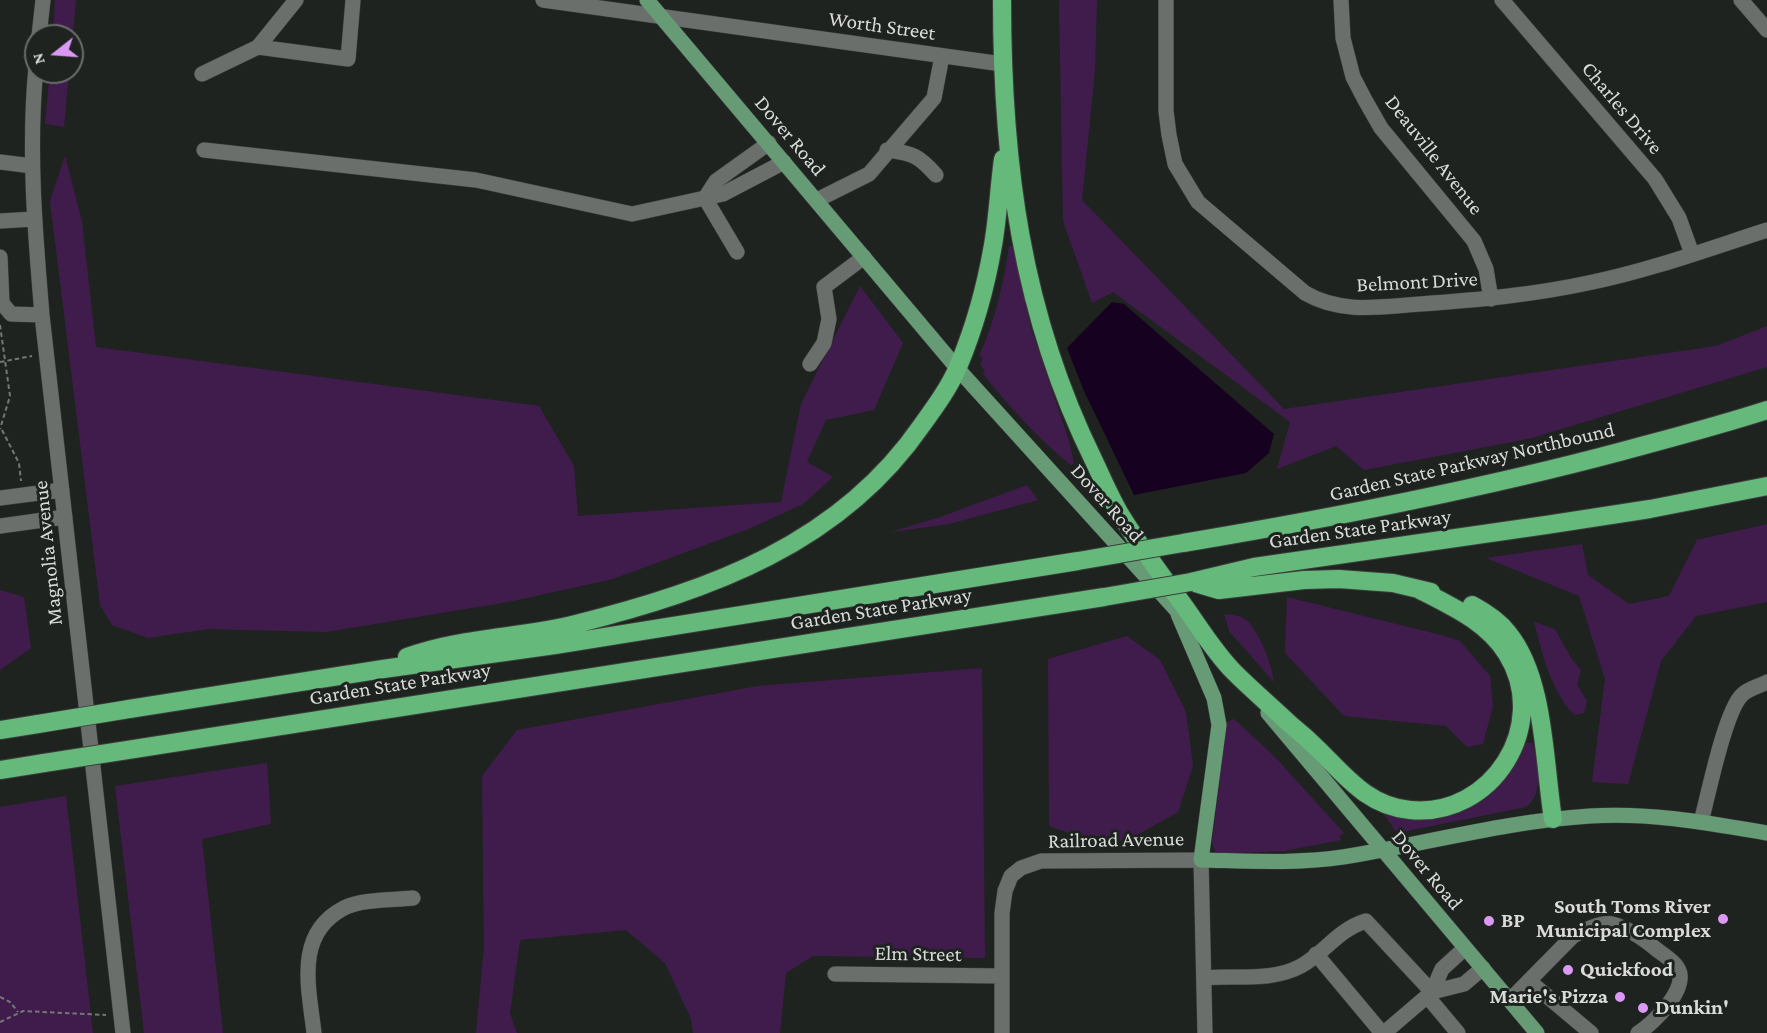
<!DOCTYPE html>
<style>
body{margin:0}
#map{position:relative;width:1767px;height:1033px;overflow:hidden;background:#1f2320;font-family:"Crimson Pro",serif}
canvas{display:block}
.north{position:absolute;left:24px;top:24px;width:60px;height:60px;box-sizing:border-box;background:#1f2320;border:2px solid #696d6a;border-radius:50%;rotate:253deg;font-size:16px;font-weight:700;line-height:24px;text-align:center;color:#d9dbd9}
.north::after{content:'';display:block;margin:auto;width:21px;height:27px;background:#db99f5;clip-path:polygon(50% 0,100% 100%,50% 72%,0 100%)}
</style>
<div id="map">
<canvas width="1767" height="1033"></canvas>
<div class="north">N</div>
</div>
<script>
const ctx = document.querySelector('canvas').getContext('2d');
ctx.lineJoin = 'round';
function fill(path, color) {
  ctx.fillStyle = color;
  ctx.fill(path, 'evenodd');
}
function strokePath(path, color, width, dash) {
  ctx.strokeStyle = color;
  ctx.lineWidth = width;
  ctx.lineCap = dash ? 'butt' : 'round';
  ctx.setLineDash(dash || []);
  ctx.stroke(path);
}
function label(font, color, halo, rows, align = 'center') {
  ctx.font = font + ' "Crimson Pro",serif';
  ctx.lineWidth = 6;
  ctx.setLineDash([]);
  ctx.textBaseline = 'middle';
  ctx.strokeStyle = halo;
  ctx.fillStyle = color;
  for (const [text, x, y, turn = 0] of rows) {
    ctx.save();
    ctx.translate(x, y);
    ctx.rotate((+turn || 0) * Math.PI / 180);
    ctx.textAlign = isNaN(turn) ? turn : align;
    if (halo) ctx.strokeText(text, 0, 0);
    ctx.fillText(text, 0, 0);
    ctx.restore();
  }
}
const green = new Path2D(`
 M55,0H76L72,41V36H53Z
 M1059,0H1097L1095,70L1082,200L1284,409L1716,346L1767,326V367L1528,439L1364,470L1336,446L1277,469L1290,422L1113,292L1092,303L1063,221Z
 M50,72H69L64,127L45,124Z
 M65,156L82,222L96,347L539,406L574,466L578,516L781,502L801,404L860,286L903,343L874,410L826,420L807,462L833,477L803,504L751,528L613,579L508,602L326,632L208,629L148,638L112,625L100,605L50,201Z
 M1009,246H1014L1030,325L1069,441L1074,463L1071,465C1038,439 1009,406 983,374L985,370L980,365L983,358L979,356C995,321 1004,283 1009,246Z
 M1027,485L1038,500L949,524L891,532L940,517Z
 M1767,524V602L1696,616L1661,661L1628,784L1592,782L1605,679L1579,596L1486,558L1582,544L1588,575L1629,604L1669,596L1697,540Z
 M0,590L24,597L31,648L0,670Z
 M1287,597L1441,635L1460,641L1490,676L1493,706L1483,744L1467,747L1446,726L1344,716L1285,653Z
 M1224,614C1230,615 1238,615 1243,618C1257,624 1273,668 1274,682L1229,631Z
 M1534,622L1555,629L1571,658L1581,670L1577,685L1587,701L1584,713L1574,715C1550,688 1543,656 1534,622Z
 M1127,636L1160,660L1186,712L1193,766L1178,812L1126,841L1085,839L1049,826L1048,659Z
 M982,668L985,958L813,956L786,973L780,1033H693L691,1019L665,963L626,930L520,940L510,1013L517,1033H476L484,947L482,776L517,730L758,686Z
 M1234,719L1275,757L1344,833L1339,836L1341,840L1284,851L1216,854L1212,842L1227,722Z
 M1526,743H1533C1536,765 1546,791 1526,807L1397,833L1383,813C1397,815 1410,819 1424,819C1474,819 1507,785 1526,743Z
 M267,763L271,824L202,839L223,1033H144L115,786Z
 M66,796L93,1033H0V807Z`);
const water = new Path2D(`
 M1112,302L1124,304L1274,434L1269,453L1246,473L1134,495L1084,391L1067,348Z`);
const path = new Path2D(`
 M0,325L10,396L0,429
 M0,362L32,356
 M2,430L19,463L21,481
 M0,997L10,1002L18,1012
 M0,1022L23,1011L106,1015`);
const minor = new Path2D(`
 M543,0L1002,64
 M1166,0V111L1169,135L1175,164L1198,202L1305,293C1341,314 1380,307 1420,304C1477,300 1532,295 1588,283C1648,271 1708,249 1767,230
 M1341,0L1343,38L1353,77L1365,100L1381,128L1474,241L1486,269L1491,299
 M1502,0L1655,179L1679,218L1692,254
 M1741,0L1767,30
 M39,36L43,0
 M258,47L348,59L353,0
 M36,67C28,150 35,232 42,315L123,1033
 M202,74L258,47L296,0
 M769,143L716,181L705,198L723,194L784,162
 M204,150L476,180L632,214L705,198L737,252
 M887,150C913,153 919,156 936,175
 M0,162L32,166
 M817,200L869,174L934,98L942,56
 M0,221L34,219
 M0,257L2,303L11,314L42,315
 M810,364L824,343L829,319L824,287L864,257
 M0,498L62,490
 M0,526L65,517
 M1701,822C1708,796 1725,711 1742,695C1747,689 1760,686 1767,682
 M1316,954L1382,1033
 M835,974L1002,976
 M1205,978C1237,975 1271,982 1301,966C1326,952 1337,930 1366,921L1432,992
 M1529,981L1591,1033
 M1432,992L1464,984L1483,968
 M1427,996L1458,1033
 M1510,1000L1573,936C1582,931 1603,921 1612,924C1628,928 1644,939 1656,949C1662,954 1673,960 1677,967C1691,987 1654,1023 1638,1033
 M314,1033C309,988 294,934 344,908C361,899 394,900 413,898
 M1002,1033V913L1005,891L1011,876L1021,868L1041,861L1201,860L1205,1033
 M1384,1033L1432,992L1442,969L1465,948`);
const major = new Path2D(`
 M647,0L957,368L1188,623
 M1178,614L1214,698L1219,725L1201,860C1248,861 1296,864 1343,857C1425,844 1507,821 1590,816C1650,812 1709,823 1767,833
 M1268,713L1537,1033`);
const highway = new Path2D(`
 M1002,0C1002,163 1021,313 1094,461C1102,478 1110,497 1120,514C1138,543 1158,571 1179,599C1197,623 1213,651 1234,672C1252,690 1272,707 1291,725C1301,733 1311,742 1320,751C1347,778 1369,806 1410,810C1492,818 1551,725 1507,654C1487,622 1453,607 1420,590
 M1183,543C1338,517 1493,487 1645,445C1686,434 1727,423 1767,410
 M1191,582L1254,567L1546,525L1650,509L1767,486
 M1192,582L1219,590L1304,580L1339,579L1393,583L1431,592
 M1472,605C1485,612 1499,621 1508,633C1545,678 1544,763 1553,819
 M407,657C461,637 521,638 576,624C711,590 840,544 922,425C935,407 949,388 958,367C974,329 986,286 993,245C998,217 999,188 1003,159
 M129,709L383,669L555,645L1078,561
 M0,730L38,724
 M134,749L1104,597
 M0,770L44,763`);
const highwayBridge = new Path2D(`
 M1078,561L1183,543
 M1104,597L1191,582
 M38,724L129,709
 M44,763L134,749`);
const markers = [
 [1723,919,6,"#db99f5"],
 [1489,921,6,"#db99f5"],
 [1568,970,6,"#db99f5"],
 [1620,997,6,"#db99f5"],
 [1643,1008,6,"#db99f5"]
];
const streetNames = [
 ["Worth Street",882,26,8],
 ["Charles Drive",1622,108,50],
 ["Dover Road",790,136,50],
 ["Deauville Avenue",1434,155,52],
 ["Belmont Drive",1417,282,-3],
 ["Garden State Parkway Northbound",1472,462,-13],
 ["Dover Road",1107,503,48],
 ["Garden State Parkway",1360,529,-8],
 ["Magnolia Avenue",48,553,-96],
 ["Garden State Parkway",881,609,-9],
 ["Garden State Parkway",400,684,-9],
 ["Railroad Avenue",1116,840,-1],
 ["Dover Road",1427,870,50],
 ["Elm Street",918,954,1]
];
const poiNames = [
 ["South Toms River",1711,907,"right"],
 ["Municipal Complex",1711,931,"right"],
 ["BP",1501,921],
 ["Quickfood",1580,970],
 ["Marie's Pizza",1608,997,"right"],
 ["Dunkin'",1655,1008]
];
fill(green, '#401c4c');
fill(water, '#170120');
strokePath(minor, '#3b3e3c', 16);
strokePath(major, '#3b3e3c', 16);
strokePath(highway, '#3b3e3c', 20);
strokePath(path, '#747775', 2, [4.5, 3]);
strokePath(minor, '#6b6f6c', 15);
strokePath(major, '#679b75', 15);
strokePath(highway, '#65b97b', 18);
strokePath(highwayBridge, '#3b3e3c', 20, []);
strokePath(highwayBridge, '#65b97b', 18);
for (const [x, y, r, color] of markers) {
  const dot = new Path2D();
  dot.arc(x, y, r, 0, 2 * Math.PI);
  ctx.fillStyle = color;
  ctx.fill(dot);
  strokePath(dot, '#1f2320', 2);
}
label('21px', '#d9dbd9', '#1f2320', streetNames);
label('bold 21px', '#d9dbd9', '#1f2320', poiNames, 'left');
</script>
